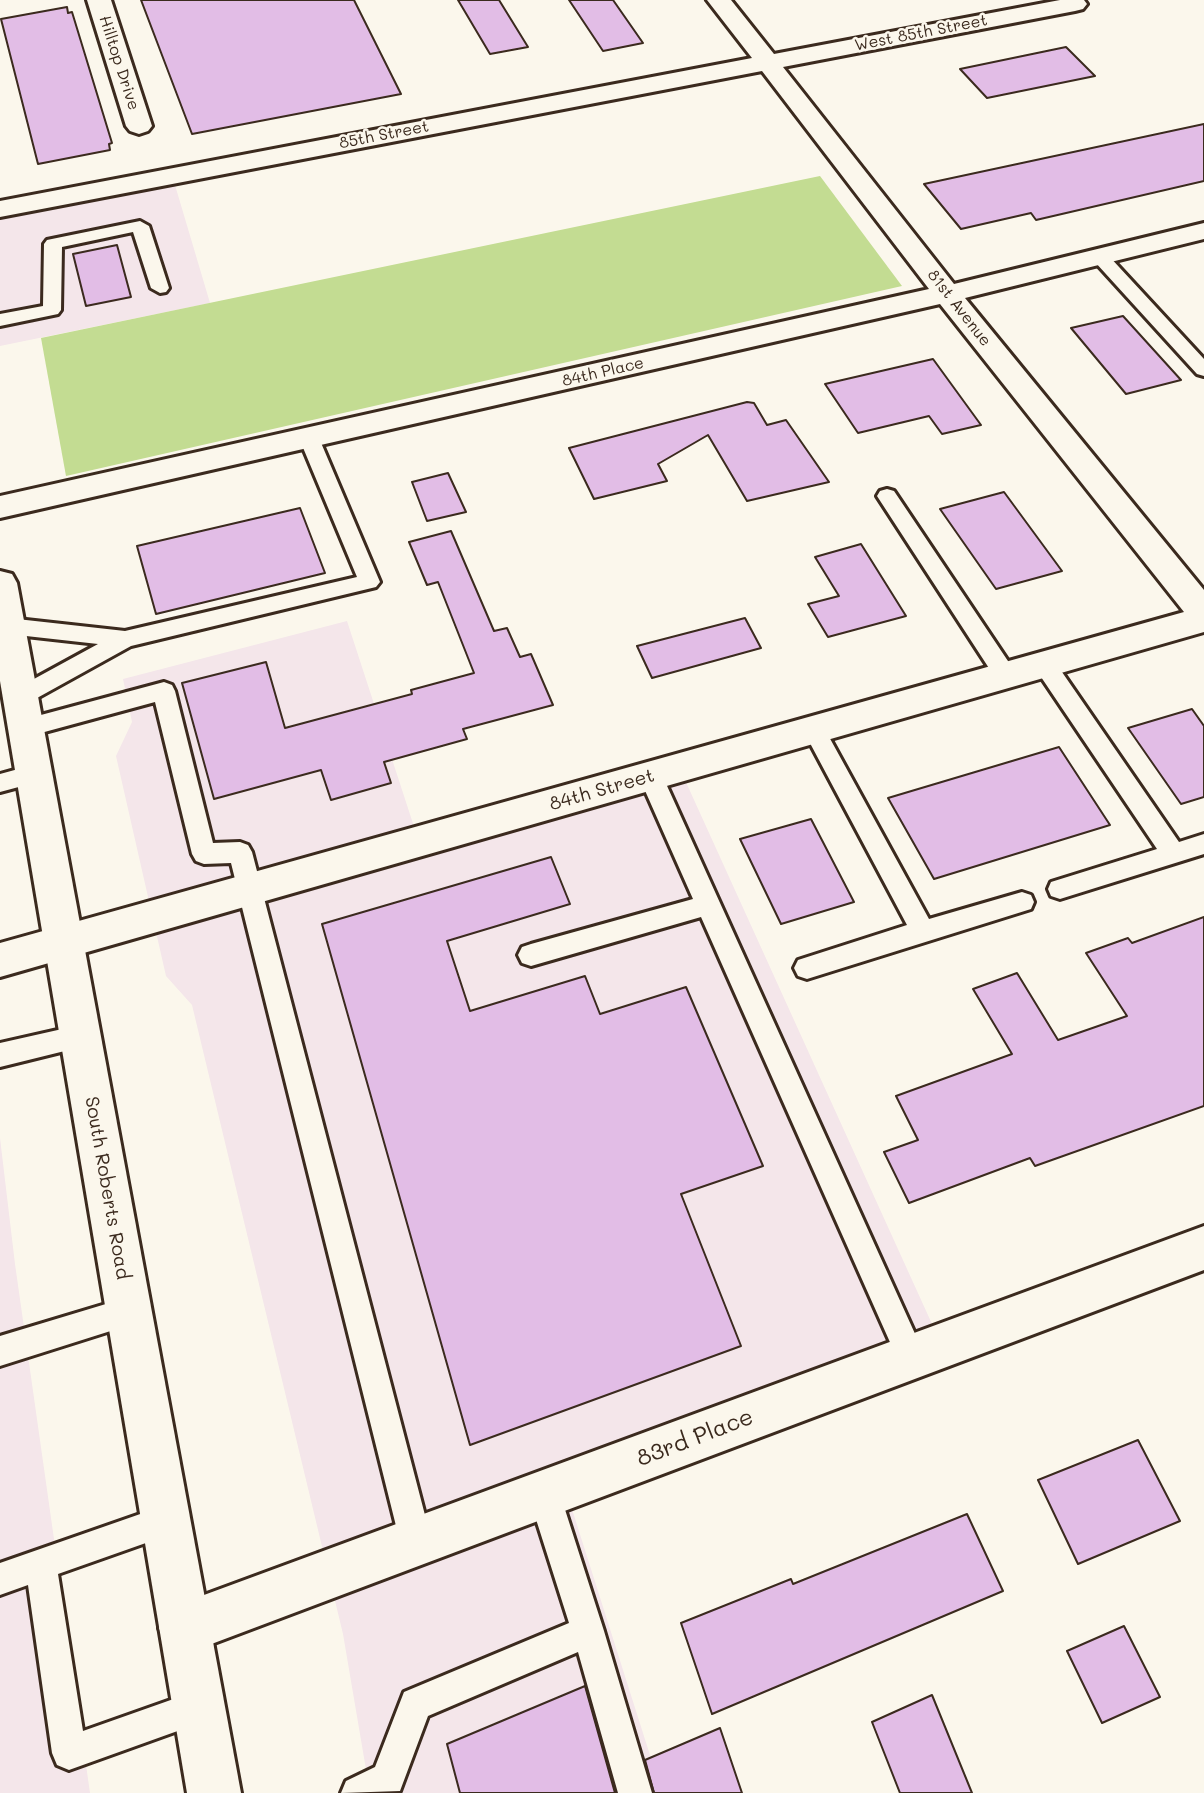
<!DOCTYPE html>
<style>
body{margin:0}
canvas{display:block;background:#fbf7ec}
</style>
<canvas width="1204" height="1793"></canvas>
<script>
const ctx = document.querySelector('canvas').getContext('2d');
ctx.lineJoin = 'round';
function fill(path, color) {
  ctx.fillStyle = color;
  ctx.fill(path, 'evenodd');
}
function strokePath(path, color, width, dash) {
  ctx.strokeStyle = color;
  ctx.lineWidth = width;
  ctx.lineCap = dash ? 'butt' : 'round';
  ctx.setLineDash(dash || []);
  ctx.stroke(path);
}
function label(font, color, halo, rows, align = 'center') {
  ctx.font = font + ' Mali,sans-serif';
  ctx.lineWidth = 5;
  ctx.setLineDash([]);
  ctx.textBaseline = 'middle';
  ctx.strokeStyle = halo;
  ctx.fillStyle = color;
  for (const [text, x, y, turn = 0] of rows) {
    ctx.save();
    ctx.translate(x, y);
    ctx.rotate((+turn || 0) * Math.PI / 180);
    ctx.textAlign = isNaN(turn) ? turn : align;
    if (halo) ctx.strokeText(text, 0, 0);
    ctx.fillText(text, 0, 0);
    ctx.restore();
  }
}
const built = new Path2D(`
 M175,185L210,303L0,346V219Z
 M347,621L419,842L680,769L942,1346L565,1487L662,1793H370L343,1634L192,1005L166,976L116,756L132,722L123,679Z
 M0,1138L15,1264L90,1793H0Z`);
const green = new Path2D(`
 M820,176L902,286L66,476L41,338Z`);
const building = new Path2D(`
 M141,0H354L401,94L192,134Z
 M458,0H499L528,47L490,54Z
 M569,0H613L643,43L603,51Z
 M67,7L68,13L72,12L112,143L109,144L110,150L38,164L1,19Z
 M1066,47L1095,76L987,98L960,69Z
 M1204,124V181L1036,220L1031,213L961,229L924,184Z
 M117,245L131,297L86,306L73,254Z
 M1123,316L1181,380L1126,394L1071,328Z
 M933,359L981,425L942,434L929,416L858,433L825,384Z
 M747,402L754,403L767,425L786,420L829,482L747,501L708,435L658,464L667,481L594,499L569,448Z
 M448,473L466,512L427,521L412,482Z
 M1004,492L1062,571L996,589L940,509Z
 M300,508L325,573L156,614L137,546Z
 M451,531L494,631L507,628L520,657L531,654L553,705L463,729L467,739L384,762L391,783L331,800L321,770L214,799L182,683L266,662L285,728L412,694L411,690L474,673L438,582L427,585L409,542Z
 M861,544L906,616L828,637L808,604L839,596L815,557Z
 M745,618L761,648L652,678L637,646Z
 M1192,709L1204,726V797L1181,804L1128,728Z
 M1059,747L1110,825L934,879L888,798Z
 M811,819L854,902L781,924L740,839Z
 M551,857L570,904L447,941L470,1011L585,976L600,1014L686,987L763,1166L681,1194L741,1346L470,1445L322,924Z
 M1204,917V1106L1035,1166L1030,1158L909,1203L884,1152L918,1140L896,1096L1012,1054L973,989L1017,973L1058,1040L1127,1016L1086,953L1128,938L1132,943Z
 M1138,1440L1180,1521L1078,1564L1038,1480Z
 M967,1514L1003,1591L712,1714L681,1623L791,1579L793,1584Z
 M1124,1626L1160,1697L1102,1723L1067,1651Z
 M585,1686L615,1793H460L447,1744Z
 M932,1695L972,1793H900L872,1722Z
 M720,1728L742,1793H654L645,1760Z`);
const service = new Path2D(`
 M140,221L149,226L169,288L166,292L160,293L151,288L133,232L62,247L61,310L58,314L0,326V314L43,306L44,244L47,240Z
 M1101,253L1107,254L1204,359V376L1197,374L1095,262L1092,258L1095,254Z
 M309,431L316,433L319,438L380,582L376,587L131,646L28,703L20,706L12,703L9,697L12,691L98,644L8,634L0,631V620L8,618L125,631L357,577L299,438L302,433Z
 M887,489L894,491L1014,670L1017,676L1014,682L1006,684L998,682L877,496L880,491Z
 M1045,657L1053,659L1179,842L1204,834V854L1060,899L1051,896L1048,889L1051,882L1157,849L1037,671L1034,665L1037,659Z
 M164,682L172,685L175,691L213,843L240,842L248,845L252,852L432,1542L427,1553L416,1558L405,1553L400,1542L231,863L204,864L196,861L192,854L155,702L26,737L18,734L15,728L18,722L26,719Z
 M814,721L822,724L929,919L1022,892L1031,895L1034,902L1031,909L807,979L798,976L794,968L798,960L907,925L803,730L806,724Z
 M33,765L41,767L45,774L41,781L0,792V774Z
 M651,768L659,770L663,777L921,1347L926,1357L921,1367L911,1372L901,1367L701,917L531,966L522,963L518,955L522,947L531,944L693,899L639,777L643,770Z
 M80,1025L89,1029L93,1037L89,1045L0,1067V1043Z
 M129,1297L139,1302L144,1312L139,1322L0,1366V1336Z
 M544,1478L555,1483L560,1494L604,1631L652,1793H618L578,1652L428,1716L400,1791L341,1793L346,1781L375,1767L404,1692L569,1623L528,1494L533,1483Z
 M166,1505L177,1510L182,1521L177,1532L58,1574L83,1731L199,1690L211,1695L216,1707L211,1719L69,1770L57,1765L52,1753L28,1585L0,1595V1563Z`);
const minor = new Path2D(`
 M87,0H111L152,126L148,131L139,134L130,131L126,126Z
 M707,0H731L774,54L1060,0H1084L1087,4L1083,9L1075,11L783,67L954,284L1204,223V239L965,298L1204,590V632L0,977V943L1184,612L940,304L0,518V496L929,289L762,71L0,217V201L752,58Z
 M1204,1226V1270L185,1654L167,1646L159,1628L167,1610L185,1602Z`);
const tertiary = new Path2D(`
 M0,571L12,574L17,583L241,1793H187L0,681Z`);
const farStreetnames = [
 ["West 85th Street",921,33,-11],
 ["Hilltop Drive",119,63,72],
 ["85th Street",384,135,-11],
 ["81st Avenue",959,308,52],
 ["84th Place",603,372,-13]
];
const streetNames = [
 ["84th Street",602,790,-16],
 ["South Roberts Road",107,1188,80]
];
const nearStreetnames = [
 ["83rd Place",695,1438,-21]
];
fill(built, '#f4e6ea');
fill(green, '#c3dc92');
fill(building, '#e2bde6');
strokePath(building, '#3b2a1e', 2);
strokePath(service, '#3b2a1e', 6);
strokePath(minor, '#3b2a1e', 6);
strokePath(tertiary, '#3b2a1e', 6);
fill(service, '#fbf7ec');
fill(minor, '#fbf7ec');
fill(tertiary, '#fbf7ec');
label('16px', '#3b2a1e', '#fbf7ec', farStreetnames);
label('19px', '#3b2a1e', '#fbf7ec', streetNames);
label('23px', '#3b2a1e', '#fbf7ec', nearStreetnames);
</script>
